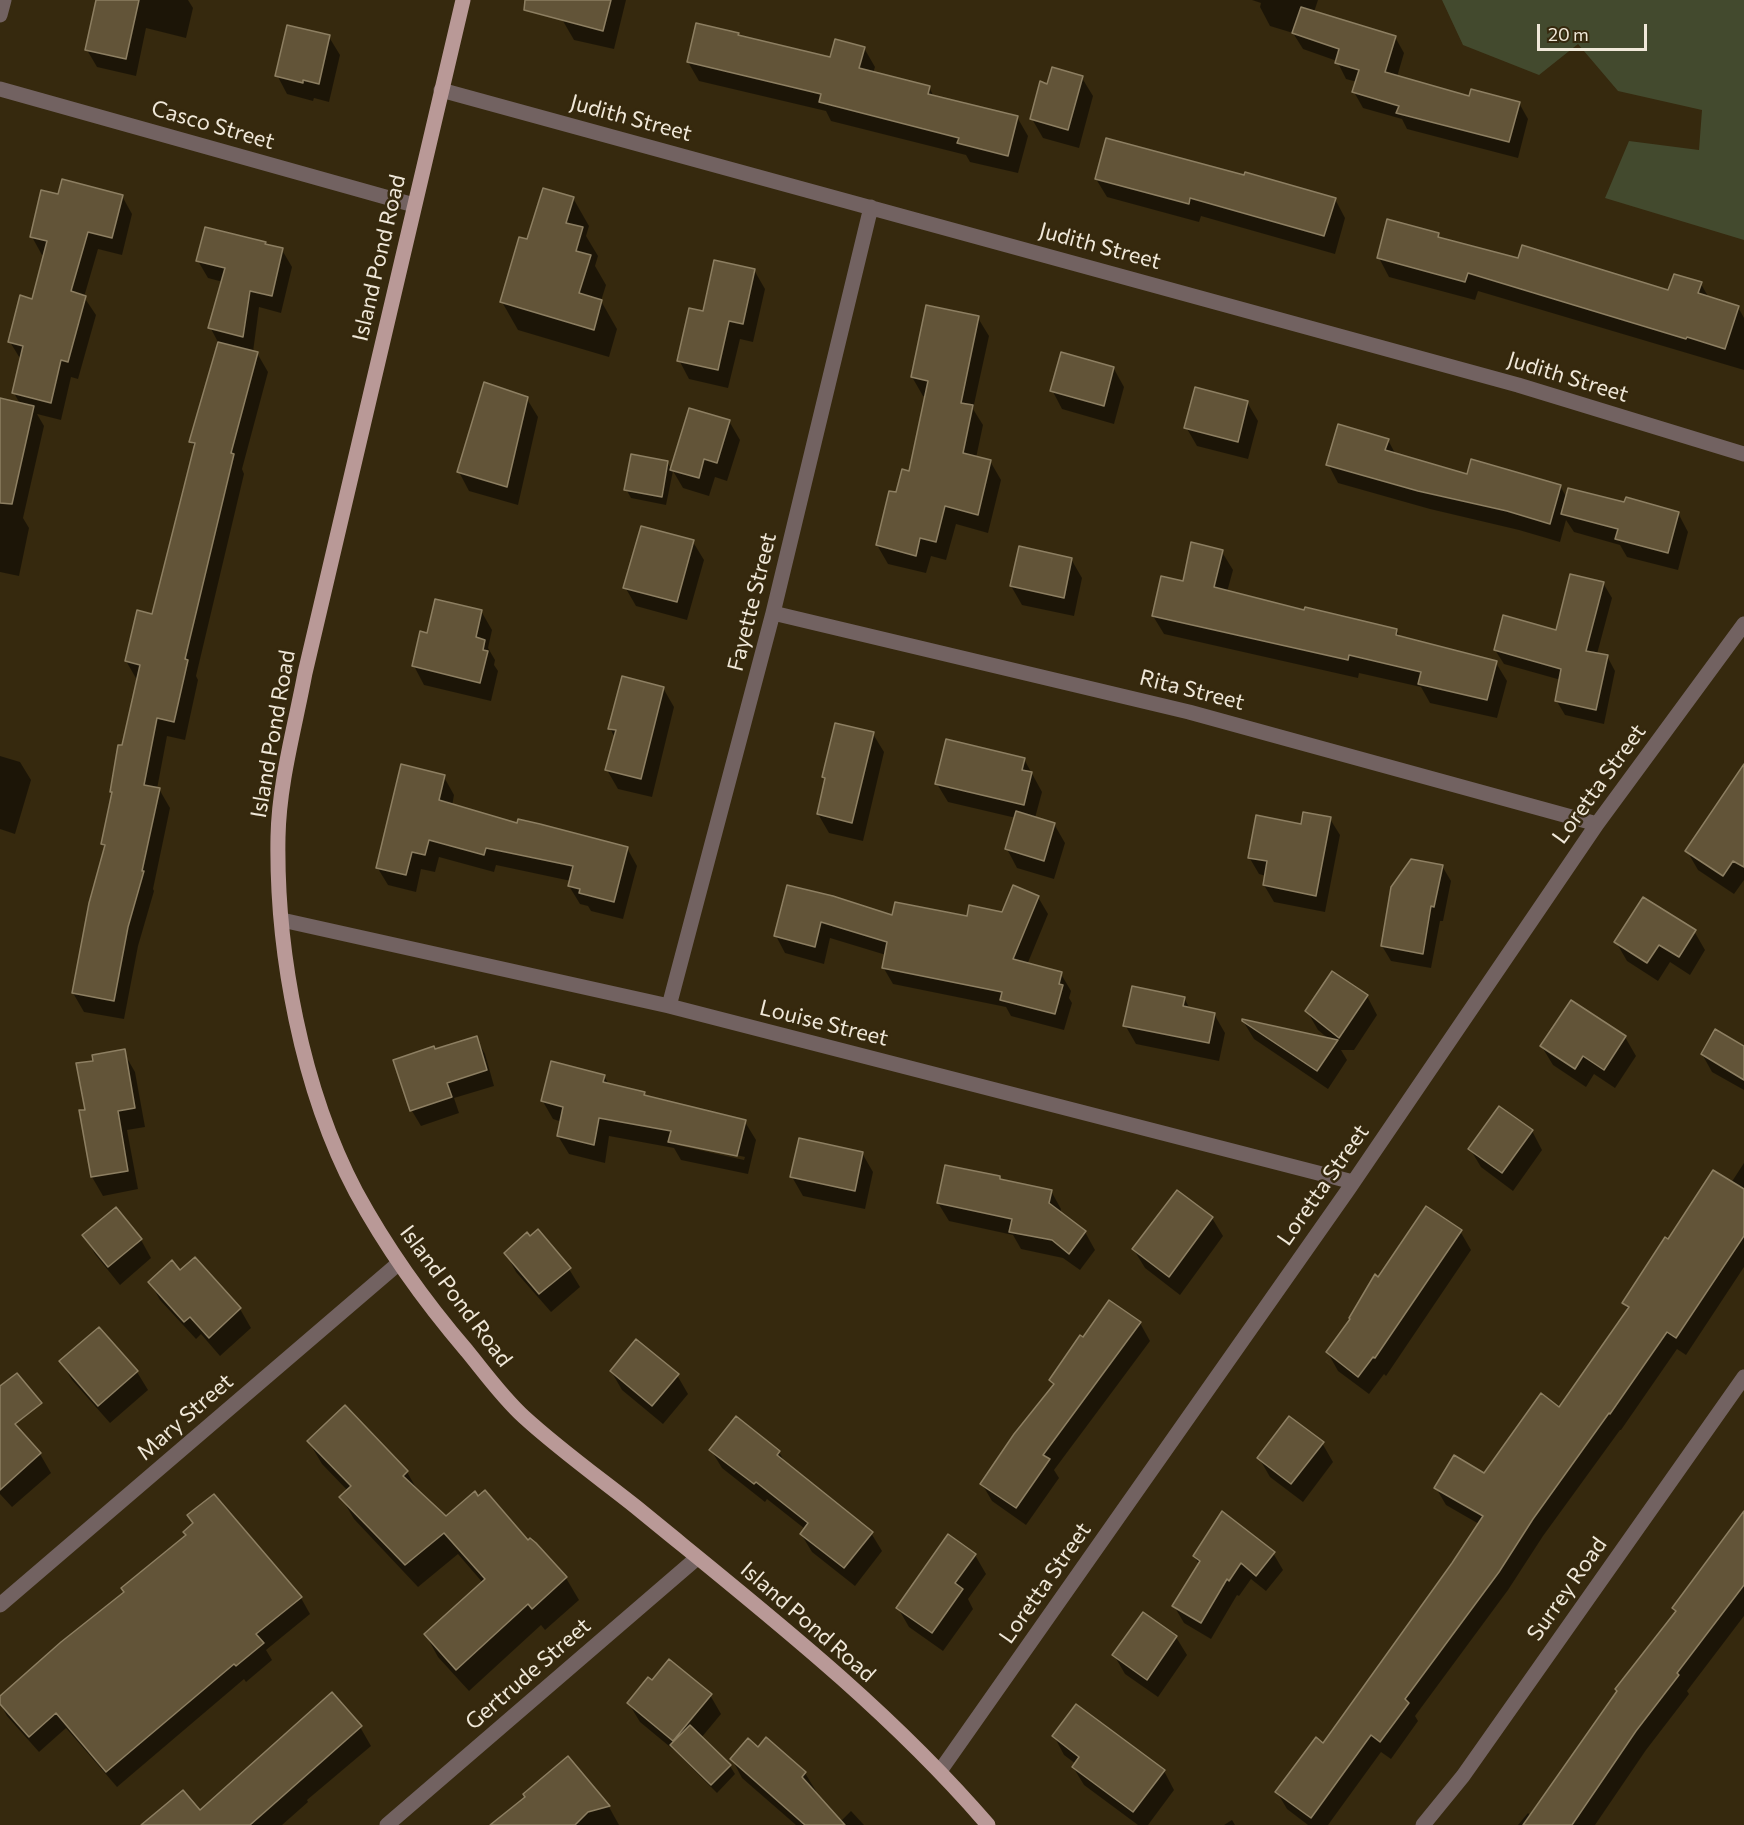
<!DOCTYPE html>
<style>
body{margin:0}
#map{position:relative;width:1744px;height:1825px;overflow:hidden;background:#36290e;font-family:Commissioner,sans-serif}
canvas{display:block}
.scale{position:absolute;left:1537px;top:24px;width:110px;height:27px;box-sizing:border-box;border:3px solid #f0e8d9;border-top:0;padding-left:8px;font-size:18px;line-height:21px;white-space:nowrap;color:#f0e8d9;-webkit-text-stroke:4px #36290e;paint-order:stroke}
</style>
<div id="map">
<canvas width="1744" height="1825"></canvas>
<div class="scale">20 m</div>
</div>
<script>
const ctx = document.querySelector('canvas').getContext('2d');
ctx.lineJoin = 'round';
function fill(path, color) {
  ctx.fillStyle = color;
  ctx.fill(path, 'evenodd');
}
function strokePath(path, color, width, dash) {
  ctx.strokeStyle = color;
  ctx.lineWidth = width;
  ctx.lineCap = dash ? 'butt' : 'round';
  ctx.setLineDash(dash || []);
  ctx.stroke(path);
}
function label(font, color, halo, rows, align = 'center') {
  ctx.font = font + ' Commissioner,sans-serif';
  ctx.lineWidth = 5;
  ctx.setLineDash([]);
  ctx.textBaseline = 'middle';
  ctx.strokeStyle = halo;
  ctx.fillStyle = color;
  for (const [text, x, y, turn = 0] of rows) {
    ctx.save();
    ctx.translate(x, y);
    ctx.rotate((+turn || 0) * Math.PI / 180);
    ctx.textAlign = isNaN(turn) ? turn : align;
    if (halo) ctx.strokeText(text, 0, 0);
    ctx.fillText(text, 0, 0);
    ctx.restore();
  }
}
const green = new Path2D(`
 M1442,0H1744V240L1605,198L1629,141L1699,150L1702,110L1618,91L1578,44L1539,75L1463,45Z`);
const shadow = new Path2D(`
 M98,0H188L193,8L186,38L146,28L136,76L97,67L87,50Z
 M568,0H626L614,49L574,40L563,21Z
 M1252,0H1318L1314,12L1395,37L1404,53L1397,77L1470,98L1519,103L1528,119L1518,158L1407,129L1402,119L1363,108L1354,92L1357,82L1346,79L1337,61L1303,49L1293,33L1270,26L1260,7L1261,3Z
 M738,34L740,37L832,58L864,48L875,67L873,73L929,87L934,97L1017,117L1028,136L1018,173L970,162L966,155L831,121L826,111L699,81L688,62Z
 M329,37L340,55L329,102L314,98L313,101L287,94L277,75Z
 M1082,78L1093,96L1079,148L1043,138L1032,119L1048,85Z
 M1245,177L1335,199L1345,218L1335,254L1201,216L1199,222L1107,197L1096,179Z
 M59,196H122L132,214L122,255L98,249L84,297L96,315L78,379L71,377L61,420L37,414L44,426L23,518L29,528L19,576L0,572V400L20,404L14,393L21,360L10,342L33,301L45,255H42L32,237Z
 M573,198L589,226L586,236L598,256L595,266L606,285L601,301L617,329L609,357L518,330L502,302L528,241Z
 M1438,235L1440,239L1519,260L1669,292L1701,284L1709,298L1738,307L1744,318V370L1478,291L1475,300L1389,277L1379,258Z
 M265,243L266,246L282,250L292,267L281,313L259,307L253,352L257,353L268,372L242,469L244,474L196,676L198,680L185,740L167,736L157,789H159L170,808L153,889L154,891L138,946L124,1019L84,1012L73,993L106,849L102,844L113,794L111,791L137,680L126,661L153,615L195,448L191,441L219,344L210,327L223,282L208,278L198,261Z
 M754,270L765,289L753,342L740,339L728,388L689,379L679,360L704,313Z
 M978,318L989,336L973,409L983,425L976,458L990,461L1001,480L988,533L956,524L946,560L931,556L926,573L888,564L877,545L897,494L910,473L926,396H923L912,377Z
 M1114,369L1124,387L1114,424L1062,409L1052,390Z
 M527,399L538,417L518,505L469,491L459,472Z
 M1247,402L1258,421L1248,459L1197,446L1186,427Z
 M729,421L740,440L727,481L715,477L709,496L683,488L673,471L666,505L631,498L626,489L667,462L672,470Z
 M1388,440L1396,455L1468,476L1560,486L1567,498L1626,504L1678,513L1688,532L1678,570L1627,557L1620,545L1574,532L1566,520L1560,542L1519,530L1430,509L1338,483L1328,464Z
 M693,542L704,560L687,620L636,606L625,587Z
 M1222,552L1233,570L1227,592L1305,612L1396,630L1400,637L1496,663L1507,681L1497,718L1430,703L1421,687L1359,673L1358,678L1164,634L1153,616L1184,583Z
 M1071,559L1082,578L1074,616L1022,605L1011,586Z
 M1603,583L1612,598L1597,654L1607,656L1615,671L1604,724L1565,715L1556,700L1561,680L1504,664L1495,650L1557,632Z
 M481,611L492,630L488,648L495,660L494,665L498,671L491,701L424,685L414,666L429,634Z
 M663,688L674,707L652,797L618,789L607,770L615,738L610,728Z
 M873,734L884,752L863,841L829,833L818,814L826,781L823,777Z
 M0,756L20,762L31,780L15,834L0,829Z
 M1024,759L1042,792L1035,818L1054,824L1065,843L1054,879L1017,868L1007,849L1016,818L948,802L937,784Z
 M444,777L454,795L452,806L518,825L627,848L637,866L623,919L591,911L588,906L580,904L569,886L571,881L496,865L494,872L439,857L435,872L421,869L416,892L388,885L377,867Z
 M1744,793V880L1734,894L1698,870L1687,851Z
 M1330,819L1340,835L1325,912L1274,902L1264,885L1266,876L1259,874L1249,857L1302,826Z
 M1442,866L1451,881L1443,921H1440L1431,968L1391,961L1382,946Z
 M788,886L893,917L968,918L1002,914L1038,897L1048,914L1027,965L1061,974L1071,991L1069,998L1072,1003L1064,1030L1011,1016L1006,1007L893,984L883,967L886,955L830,938L824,964L785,953L776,936Z
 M1694,931L1705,950L1690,975L1670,962L1658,981L1627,961L1616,942Z
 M1367,996L1377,1015L1354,1050H1341L1347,1060L1328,1089L1254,1039L1243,1021L1330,1040L1318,1030L1307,1011Z
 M1184,998L1190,1009L1214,1014L1225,1033L1219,1061L1136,1044L1125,1025Z
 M1572,1002L1625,1037L1636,1056L1615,1088L1594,1074L1586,1087L1553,1065L1542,1047Z
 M476,1038L485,1054L494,1086L454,1098L459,1113L421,1126L412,1111L395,1061Z
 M1744,1048V1090L1712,1072L1702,1054Z
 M124,1053L135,1072L145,1127L127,1130L138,1189L103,1196L92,1177L81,1112L87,1111L95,1062Z
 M604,1076L609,1085L644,1094L646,1097L745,1122L756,1140L748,1174L681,1160L674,1148L609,1136L605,1163L569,1154L558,1136L562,1122L553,1119L542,1100ZM677,1142L745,1157L744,1160L677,1145Z
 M1532,1131L1542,1150L1513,1191L1481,1167L1470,1149Z
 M862,1153L873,1172L865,1209L803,1196L792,1177Z
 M1744,1163V1267L1686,1355L1677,1349L1621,1430H1620L1543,1536L1508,1590L1415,1716L1418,1721L1391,1759L1381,1752L1328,1825H1308L1287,1809L1277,1792L1323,1745L1453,1564L1479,1524L1446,1505L1436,1488L1484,1475L1560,1409L1628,1310L1624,1303L1668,1241L1731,1183Z
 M999,1178L1001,1181L1051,1191L1061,1209L1060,1213L1085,1232L1095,1250L1080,1270L1063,1258L1021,1249L1013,1235L949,1221L938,1203Z
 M1212,1218L1223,1236L1180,1295L1145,1268L1134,1250Z
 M1460,1231L1471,1250L1386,1376L1384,1374L1369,1394L1338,1371L1328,1353L1379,1279Z
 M84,1235L141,1240L151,1258L120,1285L95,1254Z
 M530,1238L569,1269L580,1287L551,1312L516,1272L506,1253Z
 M195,1259L240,1309L251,1328L220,1356L201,1334L196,1339L160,1300L150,1282L180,1272Z
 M1140,1323L1150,1341L1054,1470L1059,1478L1026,1525L992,1501L982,1484L1054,1386L1050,1380L1083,1340Z
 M61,1362L137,1372L148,1390L110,1423L72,1380Z
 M611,1371L677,1375L688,1394L663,1424L622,1390Z
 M5,1415L40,1454L51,1473L12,1507L0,1494V1419Z
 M309,1442L407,1472L419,1493L446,1518L566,1578L579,1600L545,1630L541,1625L469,1691L438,1657L426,1635L483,1583L458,1554L418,1587L354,1519L341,1497L348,1491L322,1464Z
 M1322,1443L1333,1462L1303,1502L1270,1477L1259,1458Z
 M711,1450L779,1452L786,1464L871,1533L882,1551L855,1586L812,1552L801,1534L805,1529L767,1499L765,1502L722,1468Z
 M1744,1511V1616L1687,1691L1689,1694L1646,1750L1595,1825H1518L1528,1813L1531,1816L1676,1612L1674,1608Z
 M188,1536L301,1598L310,1614L266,1650L272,1660L246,1682L244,1679L117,1787L66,1728L39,1752L7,1716L0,1703V1698L126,1592Z
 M1273,1553L1283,1570L1266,1591L1251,1579L1239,1596L1237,1595L1211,1639L1184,1623L1174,1606L1199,1564L1194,1556Z
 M975,1555L986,1574L968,1599L973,1609L943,1651L909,1627L898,1608Z
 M1176,1637L1187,1655L1158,1697L1125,1674L1114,1655Z
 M710,1695L721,1714L701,1738L730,1766L735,1774L717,1793L675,1751L640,1722L629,1704Z
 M360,1727L371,1746L307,1800L308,1802L282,1825H151L200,1812Z
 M1054,1736L1164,1771L1174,1790L1148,1825H1138L1084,1785L1073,1767L1076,1764L1064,1755Z
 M758,1749L805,1773L816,1791L814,1793L840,1822L851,1811L864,1825H796L742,1778L732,1759Z
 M568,1758L609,1807L619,1825H492L526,1797Z
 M1232,1820L1235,1825H1224Z`);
const building = new Path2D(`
 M96,0H139L126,59L85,50Z
 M525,0H611L603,31L524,10Z
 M1301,7L1396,36L1385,72L1469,96L1471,89L1520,102L1509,142L1396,113L1399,106L1352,92L1359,70L1335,63L1339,49L1292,33Z
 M696,23L739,33L738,35L830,57L835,39L865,47L859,68L930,86L928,94L1018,116L1008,156L957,143L959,138L819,102L821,94L687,62Z
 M287,25L330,35L319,84L303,80V83L275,76Z
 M1052,67L1083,76L1068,130L1030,119L1040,81L1047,84Z
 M1106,138L1244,175L1245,172L1336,198L1324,236L1190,198L1189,204L1095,179Z
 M62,179L123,195L112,238L88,232L71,291L86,296L68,362L61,360L51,403L12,393L23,346L8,342L20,295L32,299L47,241L30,237L41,190L58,194Z
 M543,188L574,197L566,223L583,227L576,251L591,255L579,293L602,300L594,330L500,302L519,237L527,239Z
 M1387,219L1439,233L1438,237L1518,258L1522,245L1668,290L1674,274L1702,282L1698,293L1739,306L1725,349L1687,337L1686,339L1468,273L1465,282L1377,258Z
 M205,227L266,242L265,244L283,248L272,296L250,291L243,337L208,328L225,268L196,261Z
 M714,260L755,269L743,324L729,321L718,370L677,361L689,308L703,311Z
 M926,305L979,316L961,403L973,405L963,453L991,460L978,515L945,506L936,542L920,538L916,556L876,545L889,491L896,492L902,469L909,471L928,381L911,377Z
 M218,342L258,352L231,453L234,454L185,659L188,660L174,722L157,718L144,785L160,788L142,871H144L128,927L114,1001L72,993L89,903L105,845L101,844L112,792H110L118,745H122L140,665L125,661L137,610L152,614L195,443L189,442Z
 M1061,352L1114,367L1104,406L1050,391Z
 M484,382L528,397L507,487L457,472Z
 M1195,387L1248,401L1238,442L1184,428Z
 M0,398L34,406L12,504L0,503Z
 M689,408L730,420L717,463L704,459L699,478L670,470Z
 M1338,424L1389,439L1385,450L1467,474L1471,459L1561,485L1550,524L1507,511L1418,491L1326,465Z
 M631,454L668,461L662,497L624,490Z
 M1568,488L1624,502L1626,497L1679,512L1668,553L1615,539L1618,529L1561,514Z
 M641,526L694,540L677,602L623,588Z
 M1191,542L1223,550L1214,587L1304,610L1305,607L1397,629L1396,635L1497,661L1487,700L1418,684L1421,672L1349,655L1348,660L1152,616L1161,576L1183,581Z
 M1019,546L1072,558L1064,598L1010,586Z
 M1570,574L1604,582L1586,651L1608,655L1596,710L1555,701L1561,669L1494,650L1503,615L1556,630Z
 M435,599L482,610L476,637L485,640L483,650L488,651L480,683L412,666L420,631L427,633Z
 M622,676L664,687L641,779L605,770L616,730L608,729Z
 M835,723L874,732L852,823L817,814L825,778L822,777Z
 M946,739L1025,758L1022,770L1032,772L1024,805L935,784Z
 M401,764L445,775L439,800L517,823L518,819L540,824L628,847L614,902L579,893L580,889L568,886L573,866L486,848L484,855L429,840L425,855L412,852L406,875L376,868Z
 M1744,764V867L1733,861L1723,876L1685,851Z
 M1016,811L1055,823L1044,861L1005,849Z
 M1303,812L1331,817L1316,896L1263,885L1267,861L1248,858L1256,815L1301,824Z
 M1411,859L1443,865L1434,907L1431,906L1423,954L1381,946L1391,887Z
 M787,885L833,896L892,915L895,902L967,916L969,905L1002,912L1013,885L1039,896L1013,959L1062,972L1059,984L1063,985L1055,1014L1000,1000L1002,992L882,968L887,942L821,922L815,947L774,936Z
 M1643,897L1696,930L1679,957L1659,945L1647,963L1614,942Z
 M1332,971L1368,995L1339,1038L1305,1011Z
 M1132,986L1185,997L1183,1006L1215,1013L1209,1043L1123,1026Z
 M1571,1000L1626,1036L1604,1070L1583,1056L1575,1069L1540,1046Z
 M1242,1019L1338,1040L1317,1071L1242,1021Z
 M1715,1029L1744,1046V1080L1701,1054Z
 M477,1036L487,1070L447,1083L452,1097L410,1111L393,1060L434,1046L435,1049Z
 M125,1049L135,1108L118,1111L128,1171L91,1177L79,1110H85L76,1063L93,1061L92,1055Z
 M551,1061L605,1075L603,1082L645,1092L644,1095L746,1120L737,1156L668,1142L671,1131L599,1118L594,1145L557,1136L563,1107L541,1101Z
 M1499,1106L1533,1130L1502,1173L1468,1149Z
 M799,1138L863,1152L855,1191L790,1177Z
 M945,1165L1000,1176V1179L1052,1190L1049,1203L1086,1231L1069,1254L1052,1240L1009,1232L1012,1219L937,1203Z
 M1713,1170L1744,1189V1236L1676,1338L1667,1332L1610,1414L1609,1413L1533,1519L1499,1572L1405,1699L1409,1703L1380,1742L1371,1735L1311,1818L1275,1792L1316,1737L1323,1743L1452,1563L1483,1516L1434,1488L1454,1455L1484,1473L1541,1393L1559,1407L1629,1307L1622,1303L1665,1237L1668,1239Z
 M1177,1190L1213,1217L1169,1277L1132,1249Z
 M1426,1206L1462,1230L1375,1358L1373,1357L1358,1377L1326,1352L1350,1319L1349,1318L1375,1274L1378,1277Z
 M116,1207L142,1239L108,1267L82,1235Z
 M538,1229L571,1268L539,1294L504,1253L527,1232L530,1236Z
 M195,1257L241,1308L209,1338L190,1317L184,1322L148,1282L172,1260L180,1270Z
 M1109,1300L1141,1322L1043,1455L1050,1459L1016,1508L980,1484L1014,1434L1054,1384L1049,1380L1080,1335L1083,1337Z
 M99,1327L138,1371L98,1406L59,1361Z
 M636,1339L679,1374L652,1406L610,1371Z
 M17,1373L42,1403L15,1424L41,1453L0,1490V1386Z
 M345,1405L408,1471L403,1476L446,1516L475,1491L478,1496L485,1490L528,1540L530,1538L536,1543L567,1577L532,1609L528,1604L456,1670L424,1634L485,1579L444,1533L405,1565L339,1497L351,1486L307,1441Z
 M736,1416L780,1451L777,1455L873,1532L844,1568L800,1534L808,1523L756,1482L754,1484L709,1450Z
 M1289,1416L1324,1442L1291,1484L1257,1458Z
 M214,1494L302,1597L256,1634L264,1643L236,1666L234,1664L106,1772L56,1713L29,1737L0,1704V1696L61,1642L124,1592L121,1588L186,1535L183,1532L193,1523L187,1515Z
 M1222,1511L1275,1552L1256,1576L1241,1563L1229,1581L1227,1579L1201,1623L1172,1606L1200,1561L1193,1556Z
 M1744,1511V1585L1677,1673L1679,1675L1636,1731L1572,1825H1523L1617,1691L1615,1689L1676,1611L1672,1608Z
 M948,1534L976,1554L955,1583L963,1589L932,1633L896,1608Z
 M1143,1612L1177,1636L1147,1680L1112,1655Z
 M669,1659L712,1694L673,1741L627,1703L648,1677L652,1680Z
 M332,1692L362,1726L250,1825H141L183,1790L200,1810Z
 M1076,1704L1165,1770L1133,1812L1072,1767L1079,1757L1052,1736Z
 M690,1725L731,1765L711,1785L670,1745Z
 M766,1737L806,1772L802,1777L845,1825H805L730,1759L748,1738L758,1747Z
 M568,1756L610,1806L588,1812L575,1825H490L525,1797L523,1794Z`);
const street = new Path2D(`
 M0,15L4,0
 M0,89L414,205
 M441,90L1518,385L1744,454
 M773,613L1189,712L1597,824
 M282,920L669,1006L1353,1182
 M669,1006L773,613L871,207
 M0,1605L399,1263
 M940,1771L1348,1190L1597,824L1744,624
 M387,1825L697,1558
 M1423,1825L1463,1776L1744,1377`);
const primary = new Path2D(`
 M463,0L305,673C295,727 279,782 278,837C276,952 302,1090 356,1192C387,1249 425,1302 467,1351C485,1373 503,1398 524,1417C559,1449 598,1477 636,1507C758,1607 885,1705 988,1825`);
const streetNames = [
 ["Judith Street",631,118,15],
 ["Casco Street",213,125,16],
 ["Judith Street",1100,246,15],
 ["Island Pond Road",379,258,-77],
 ["Judith Street",1568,377,17],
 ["Fayette Street",752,602,-76],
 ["Rita Street",1192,690,14],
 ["Island Pond Road",273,734,-80],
 ["Loretta Street",1599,784,-54],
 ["Louise Street",824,1023,14],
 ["Loretta Street",1323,1185,-55],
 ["Island Pond Road",456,1296,53],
 ["Mary Street",185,1417,-41],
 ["Loretta Street",1045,1583,-55],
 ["Surrey Road",1567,1589,-55],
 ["Island Pond Road",808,1622,41],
 ["Gertrude Street",528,1674,-41]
];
fill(green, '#434a2e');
fill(shadow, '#0007');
fill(building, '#625438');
strokePath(building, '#8d7f62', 1.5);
strokePath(street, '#726261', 15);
strokePath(primary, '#b99997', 15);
label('22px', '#f0e8d9', '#36290e', streetNames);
</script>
